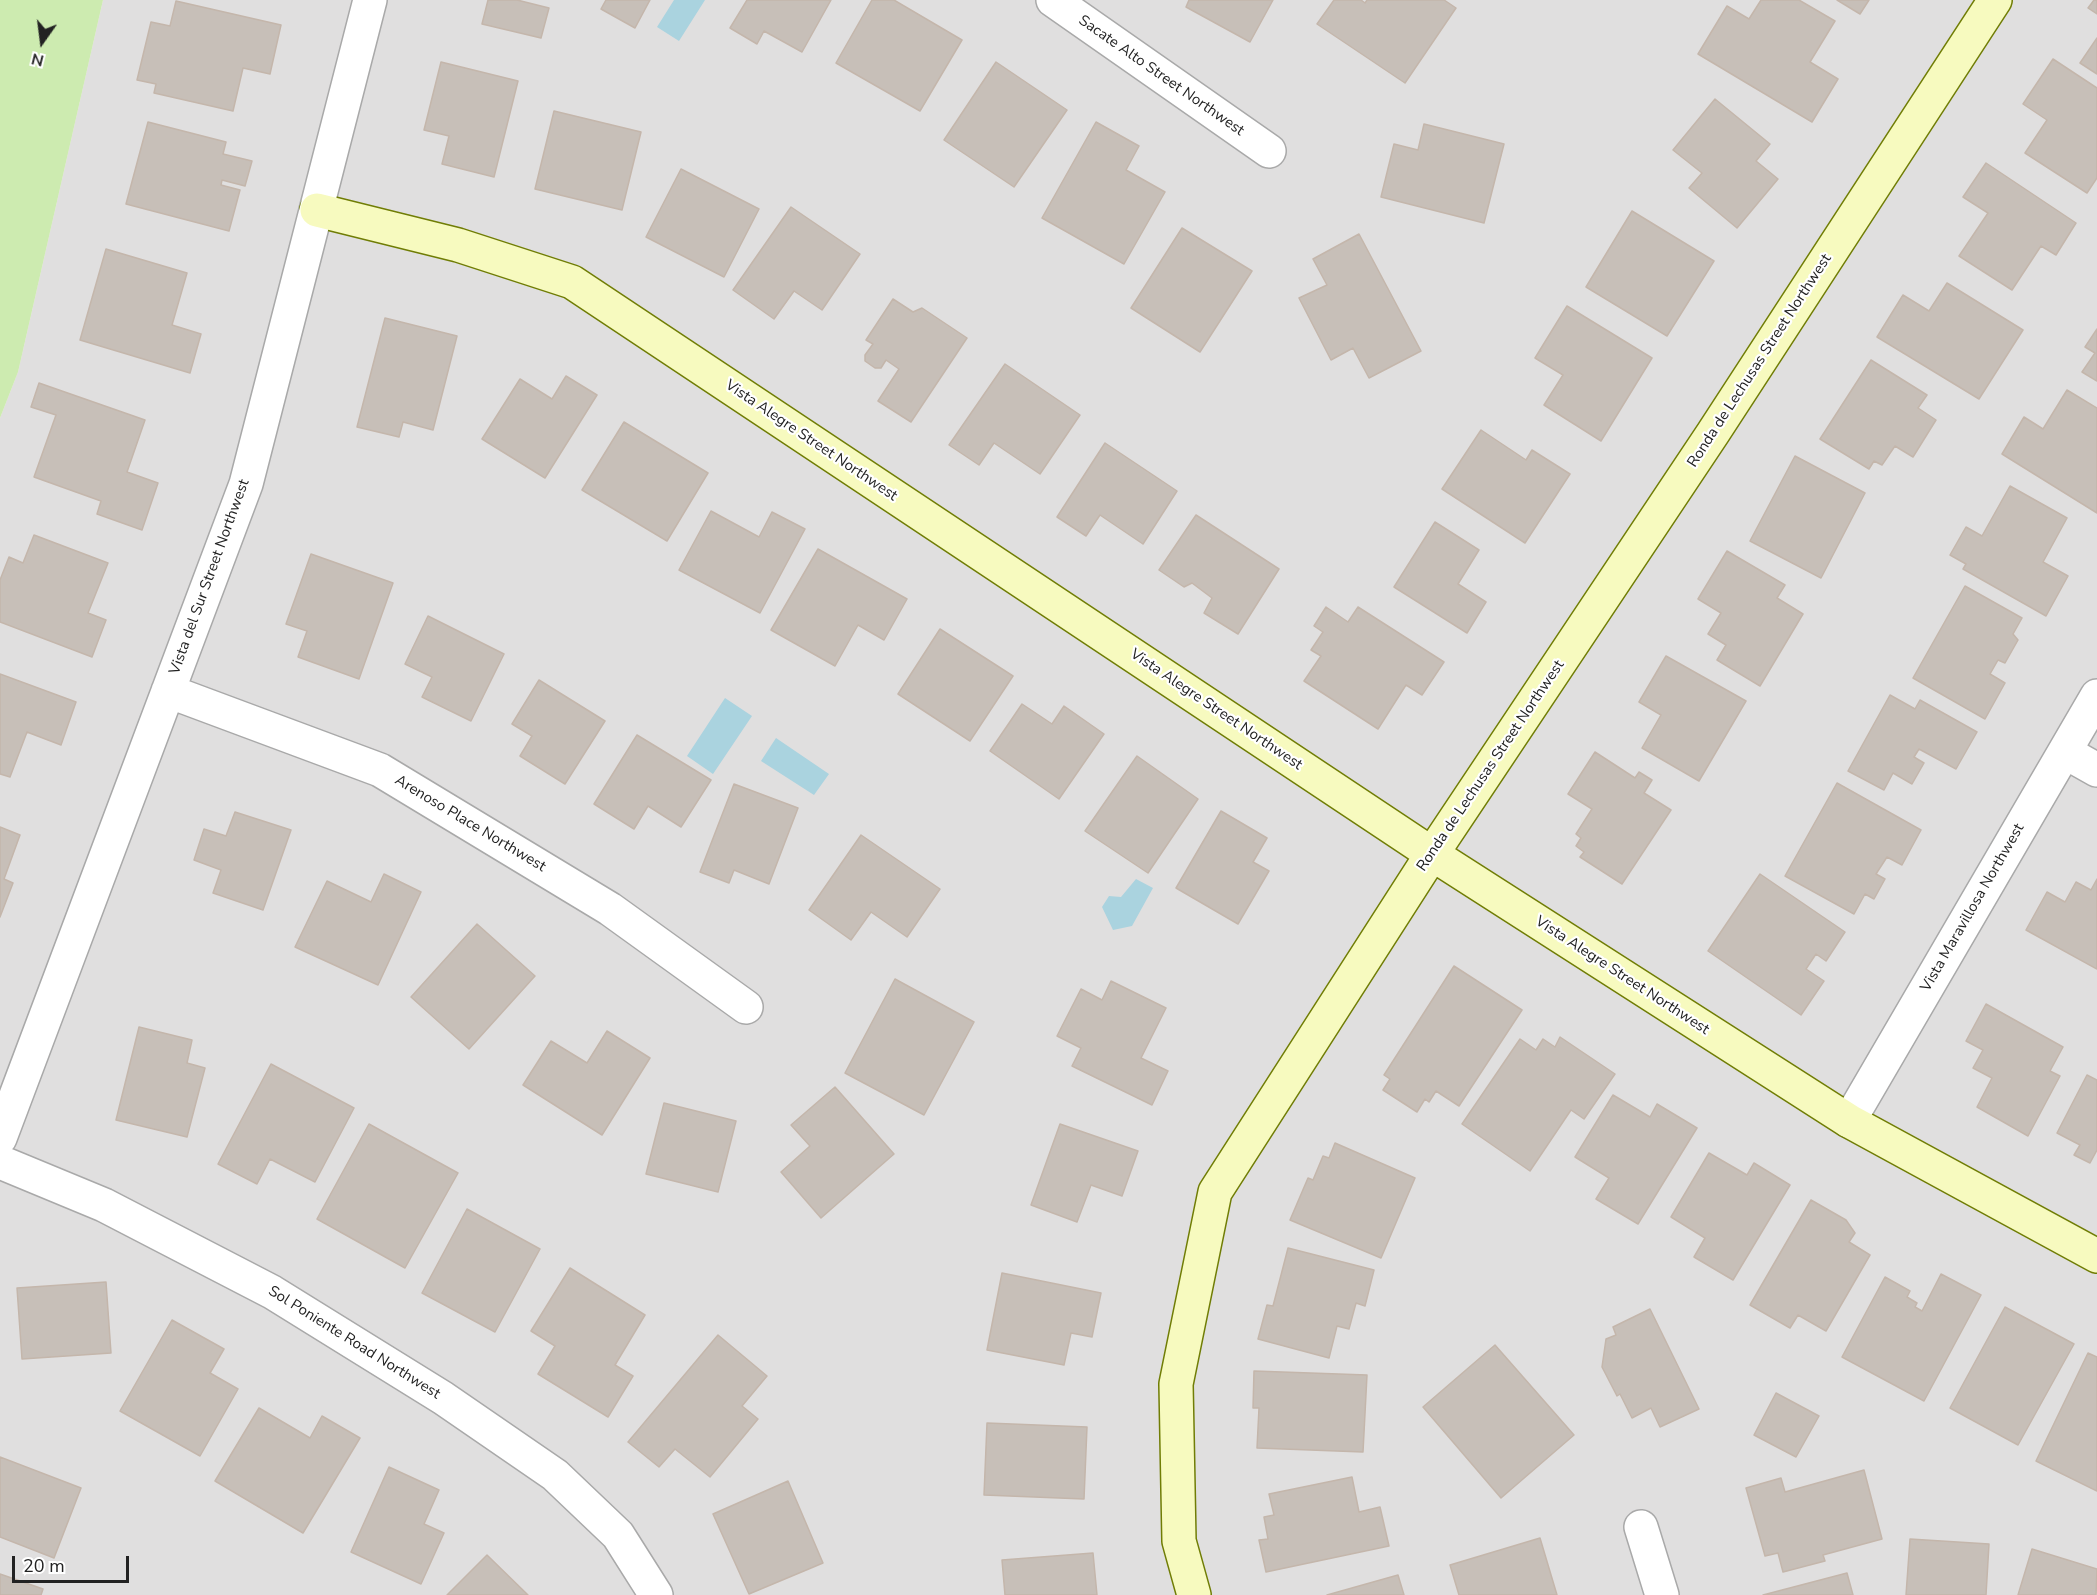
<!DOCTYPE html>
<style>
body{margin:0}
#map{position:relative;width:2097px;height:1595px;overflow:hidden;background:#f2efe9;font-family:"Nunito Sans",sans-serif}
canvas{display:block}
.north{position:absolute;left:12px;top:12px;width:60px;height:60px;-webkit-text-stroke:4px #fff;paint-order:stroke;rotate:194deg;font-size:16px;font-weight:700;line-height:24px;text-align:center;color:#222}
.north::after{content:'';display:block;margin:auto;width:21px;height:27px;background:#222;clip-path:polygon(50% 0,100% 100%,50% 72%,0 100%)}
.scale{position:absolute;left:12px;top:1556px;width:117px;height:27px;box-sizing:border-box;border:3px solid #222;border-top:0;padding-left:8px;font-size:18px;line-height:21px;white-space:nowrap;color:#222;-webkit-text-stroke:4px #fff;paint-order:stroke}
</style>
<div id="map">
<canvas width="2097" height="1595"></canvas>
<div class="north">N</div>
<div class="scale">20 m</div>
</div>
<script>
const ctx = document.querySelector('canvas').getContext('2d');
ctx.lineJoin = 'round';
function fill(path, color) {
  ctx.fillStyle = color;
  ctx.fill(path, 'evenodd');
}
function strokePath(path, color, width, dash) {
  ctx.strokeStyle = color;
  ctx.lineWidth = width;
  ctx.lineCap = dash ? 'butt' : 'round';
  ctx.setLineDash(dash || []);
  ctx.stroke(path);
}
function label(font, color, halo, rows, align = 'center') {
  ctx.font = font + ' "Nunito Sans",sans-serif';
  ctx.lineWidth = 4.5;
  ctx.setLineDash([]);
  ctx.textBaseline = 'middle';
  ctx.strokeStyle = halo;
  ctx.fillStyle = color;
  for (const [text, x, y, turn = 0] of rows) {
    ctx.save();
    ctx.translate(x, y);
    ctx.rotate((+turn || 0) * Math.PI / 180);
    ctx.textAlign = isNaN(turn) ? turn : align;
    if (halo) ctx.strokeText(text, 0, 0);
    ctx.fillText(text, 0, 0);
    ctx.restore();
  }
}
const residential = new Path2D(`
 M103,0H2097V1595H0V418L18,372Z`);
const grass = new Path2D(`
 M0,0H103L18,372L0,418Z`);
const water = new Path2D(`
 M674,0H705L679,41L657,27Z
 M725,698L752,716L713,774L687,756Z
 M776,738L829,774L814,795L761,761Z
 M1136,879L1153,888L1132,926L1113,930L1102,907L1109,896L1121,897Z`);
const building = new Path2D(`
 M488,0H517L549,8L541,38L482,24Z
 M606,0H650L635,28L601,9Z
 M747,0H831L802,52L764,31L757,44L730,28Z
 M872,0H894L962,40L920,111L836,63Z
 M1189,0H1273L1250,42L1186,7Z
 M1334,0H1361L1365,3L1367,0H1444L1456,8L1405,83L1317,24Z
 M1761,0H1799L1835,21L1810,62L1838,79L1812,122L1698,54L1727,6L1749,19Z
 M1837,0H1869L1860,14Z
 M2094,0H2097V14L2088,8Z
 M176,1L281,25L270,74L243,68L233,111L154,93L156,84L137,80L151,22L170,26Z
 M2097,38V74L2080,63Z
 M2053,59L2097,88V178L2087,193L2025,153L2047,120L2023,104Z
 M441,62L518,81L494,177L442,164L449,136L424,130Z
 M996,62L1067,110L1014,187L944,140Z
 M1715,99L1770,144L1756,161L1778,179L1737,228L1689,188L1702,173L1673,150Z
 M554,111L641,132L622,210L535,189Z
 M148,122L226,142L223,154L252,161L245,186L222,180L221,185L240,190L229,231L126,204Z
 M1096,122L1139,146L1126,170L1165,192L1124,264L1042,218Z
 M1424,124L1504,144L1484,223L1381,197L1394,144L1418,150Z
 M1986,163L2076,223L2056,255L2041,246L2012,290L1959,256L1988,213L1963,197Z
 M681,169L759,209L724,277L646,237Z
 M791,207L860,254L822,310L794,291L774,319L733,290Z
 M1632,211L1714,261L1667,336L1586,287Z
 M1182,228L1252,271L1200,352L1131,308Z
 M1359,234L1421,351L1369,378L1353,348L1331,360L1299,298L1327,285L1313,259Z
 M106,249L187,273L172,325L201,334L190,373L80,340Z
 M1947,283L2023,330L1979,399L1877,337L1903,295L1929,311Z
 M893,299L913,312L922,308L967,338L911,422L878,401L899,369L886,360L881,368H875L865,361V355L873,344L866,340Z
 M1567,306L1652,358L1601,441L1544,405L1563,375L1535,358Z
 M385,318L457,336L433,430L403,422L399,437L357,427Z
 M2097,329V381L2082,372L2095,353L2085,347Z
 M1871,360L1927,395L1918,408L1936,420L1913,457L1895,446L1882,465L1874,461L1869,469L1820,439Z
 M1005,364L1080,415L1040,474L994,443L979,465L949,445Z
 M566,376L597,395L545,478L482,439L520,379L552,399Z
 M39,383L145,420L127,472L158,483L142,530L97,514L101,501L34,477L56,415L31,407Z
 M2067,390L2097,408V513L2002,454L2024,417L2043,429Z
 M624,422L708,473L667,541L582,490Z
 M1481,430L1526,460L1532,450L1570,474L1525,543L1442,489Z
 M1105,443L1177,491L1143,544L1100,515L1086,536L1057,517Z
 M1795,456L1865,493L1821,578L1750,541Z
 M2010,486L2067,518L2043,562L2068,576L2046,616L1963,569L1966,564L1950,555L1966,527L1982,536Z
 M711,511L759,537L772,512L805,529L760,613L679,570Z
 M1196,515L1279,569L1238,634L1204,613L1212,598L1192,583L1184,587L1159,570Z
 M1435,522L1479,550L1458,584L1486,602L1467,633L1394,587Z
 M34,535L108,563L88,613L106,620L92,657L0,622V580L9,557L23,563Z
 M818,549L907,599L884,640L858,625L835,666L771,630Z
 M1727,551L1785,585L1777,598L1803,614L1760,686L1717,660L1726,645L1708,634L1721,613L1698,599Z
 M311,554L393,583L359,679L298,657L307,631L286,624Z
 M1965,586L2022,618L2013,634L2018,640L2005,663L1998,660L1990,674L2005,683L1985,719L1913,678Z
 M1326,607L1348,622L1358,607L1444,662L1422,695L1406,685L1378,729L1304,681L1321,656L1311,650L1323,632L1314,626Z
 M428,616L504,654L471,721L422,697L432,677L405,664Z
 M940,629L1013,676L970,741L898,694Z
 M1666,656L1746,701L1699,781L1642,748L1661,715L1639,702Z
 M0,674L76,702L61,745L27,732L10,777L0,774Z
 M539,680L605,721L565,784L520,756L532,736L512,724Z
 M1890,695L1915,709L1920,700L1977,732L1956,769L1919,749L1914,757L1924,763L1912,784L1893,773L1884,790L1848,771Z
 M1022,704L1052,724L1064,706L1104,734L1059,799L990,751Z
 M637,735L711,780L681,827L648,806L634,829L594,804Z
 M1595,752L1635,778L1639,772L1652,780L1644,793L1671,810L1622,884L1580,857L1584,852L1576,846L1581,838L1576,834L1592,809L1568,794Z
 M1137,756L1198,799L1148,873L1085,831Z
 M1837,783L1921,830L1902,865L1887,857L1876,874L1885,879L1874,899L1865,894L1854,914L1785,876Z
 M734,784L798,808L769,884L734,870L729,883L700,872Z
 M1221,811L1267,838L1253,862L1269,871L1238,924L1176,888Z
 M235,812L291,830L263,910L213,893L221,870L194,860L204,829L226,836Z
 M0,827L20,835L4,879L13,883L0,917Z
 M861,835L940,889L907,937L871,912L851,940L809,910Z
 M384,874L421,892L378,985L295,947L327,881L371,902Z
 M1760,874L1845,932L1826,961L1816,954L1806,969L1824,981L1801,1015L1708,951Z
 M2097,879V969L2026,930L2047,892L2065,902L2076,882L2091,890Z
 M477,924L535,976L469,1049L411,997Z
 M1454,966L1522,1010L1459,1106L1436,1091L1429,1102L1425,1099L1417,1112L1383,1090L1390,1079L1384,1075Z
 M895,979L974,1022L924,1115L845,1073Z
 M1111,981L1166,1008L1141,1058L1168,1071L1152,1105L1072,1066L1081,1048L1057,1036L1081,989L1102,1000Z
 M1986,1004L2063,1047L2050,1071L2060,1076L2028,1136L1977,1107L1992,1078L1973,1068L1983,1050L1966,1041Z
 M139,1027L192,1040L187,1063L205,1068L187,1137L116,1120Z
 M607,1031L650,1058L602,1135L523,1085L551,1041L587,1063Z
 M1560,1037L1615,1074L1584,1119L1571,1110L1530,1171L1462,1124L1520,1039L1536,1050L1543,1039L1555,1047Z
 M271,1064L354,1108L315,1182L270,1159L257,1184L218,1164Z
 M2087,1075L2097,1080V1150L2090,1163L2074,1155L2080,1145L2057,1133Z
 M835,1087L894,1154L821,1218L781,1172L810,1146L791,1125Z
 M1613,1095L1650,1117L1657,1104L1697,1128L1638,1224L1596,1199L1609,1178L1575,1157Z
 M664,1103L736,1121L718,1192L646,1174Z
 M369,1124L458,1173L405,1268L317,1219Z
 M1060,1124L1138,1151L1122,1196L1091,1185L1077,1222L1031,1205Z
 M1335,1143L1415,1178L1381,1258L1290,1220L1308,1178L1313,1180L1323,1156L1329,1158Z
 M1709,1153L1747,1175L1754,1163L1790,1185L1733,1280L1694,1257L1705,1238L1671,1217Z
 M1811,1200L1846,1220L1855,1233L1849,1242L1870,1255L1826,1331L1798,1315L1790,1328L1750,1305Z
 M467,1209L540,1249L495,1332L422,1293Z
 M1288,1248L1374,1270L1365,1306L1356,1303L1349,1329L1337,1326L1329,1358L1258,1339L1267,1305L1273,1306Z
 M570,1268L645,1315L615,1365L633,1376L608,1417L538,1374L555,1346L531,1331Z
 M1002,1273L1101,1293L1092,1337L1071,1333L1064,1365L987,1350Z
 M1941,1274L1981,1295L1924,1401L1842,1357L1885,1277L1910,1291L1907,1297L1917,1303L1915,1307L1922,1311Z
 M106,1282L111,1353L22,1359L17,1288Z
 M2005,1307L2074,1344L2018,1445L1950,1408Z
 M1650,1309L1699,1409L1660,1427L1651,1408L1632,1418L1620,1394L1617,1396L1602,1367L1606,1339L1616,1335L1613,1327Z
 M172,1320L224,1349L210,1373L238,1389L200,1456L120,1411Z
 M718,1335L767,1376L742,1406L758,1419L710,1477L675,1449L659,1467L628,1442Z
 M1495,1345L1574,1435L1501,1498L1423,1407Z
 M2088,1353L2097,1357V1491L2036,1461Z
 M1254,1371L1367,1375L1363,1452L1257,1448L1259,1408H1253Z
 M1776,1393L1819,1416L1796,1457L1754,1435Z
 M259,1408L310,1438L322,1416L360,1438L303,1533L215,1481Z
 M987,1423L1087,1427L1084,1499L984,1495Z
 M0,1457L81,1488L54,1558L0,1537Z
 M389,1467L439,1490L424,1524L444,1533L421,1584L351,1552Z
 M1864,1470L1882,1539L1823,1555L1825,1561L1783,1572L1778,1553L1765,1556L1746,1488L1781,1478L1785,1492Z
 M1352,1477L1359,1512L1380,1507L1389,1546L1266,1572L1259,1540L1268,1539L1264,1517L1274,1515L1269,1494Z
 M788,1481L823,1563L749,1594L713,1514Z
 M1540,1538L1557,1595H1459L1450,1565Z
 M1910,1539L1989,1544L1986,1595H1906Z
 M2032,1549L2097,1569L2096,1595H2018Z
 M1093,1553L1097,1595H1005L1002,1560Z
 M487,1555L528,1595H447Z
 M1847,1573L1853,1595H1763Z
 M0,1574L43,1589L41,1595H0Z
 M1398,1575L1404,1595H1327Z`);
const street = new Path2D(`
 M1053,0L1269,151
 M168,691L380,770L610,909L746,1007
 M2065,752L2097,770
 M1849,1121L2097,696
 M0,1138L246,484L370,0
 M0,1162L104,1205L272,1292L443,1398L555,1475L618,1535L656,1595
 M1641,1527L1662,1595`);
const secondary = new Path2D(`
 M317,210L458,245L572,282L1432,854L1849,1121L2097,1256
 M1194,1595L1179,1541L1176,1384L1215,1192L1432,854L1713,433L1995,0`);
const streetNames = [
 ["Sacate Alto Street Northwest",1161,76,35],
 ["Ronda de Lechusas Street Northwest",1760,361,-57],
 ["Vista Alegre Street Northwest",811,441,34],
 ["Vista del Sur Street Northwest",210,577,-70],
 ["Vista Alegre Street Northwest",1216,710,34],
 ["Ronda de Lechusas Street Northwest",1491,766,-56],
 ["Arenoso Place Northwest",470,824,31],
 ["Vista Maravillosa Northwest",1973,908,-60],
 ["Vista Alegre Street Northwest",1622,976,33],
 ["Sol Poniente Road Northwest",354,1343,32]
];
fill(residential, '#e0dfdf');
fill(grass, '#cdebb0');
fill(water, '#aad3df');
fill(building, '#c7bfb8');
strokePath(building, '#c4b6ab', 1.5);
strokePath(street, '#a9a9a9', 36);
strokePath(secondary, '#707d05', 36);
strokePath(street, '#fff', 33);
strokePath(secondary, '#f7fabf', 33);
label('15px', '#222', '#fff', streetNames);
</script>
